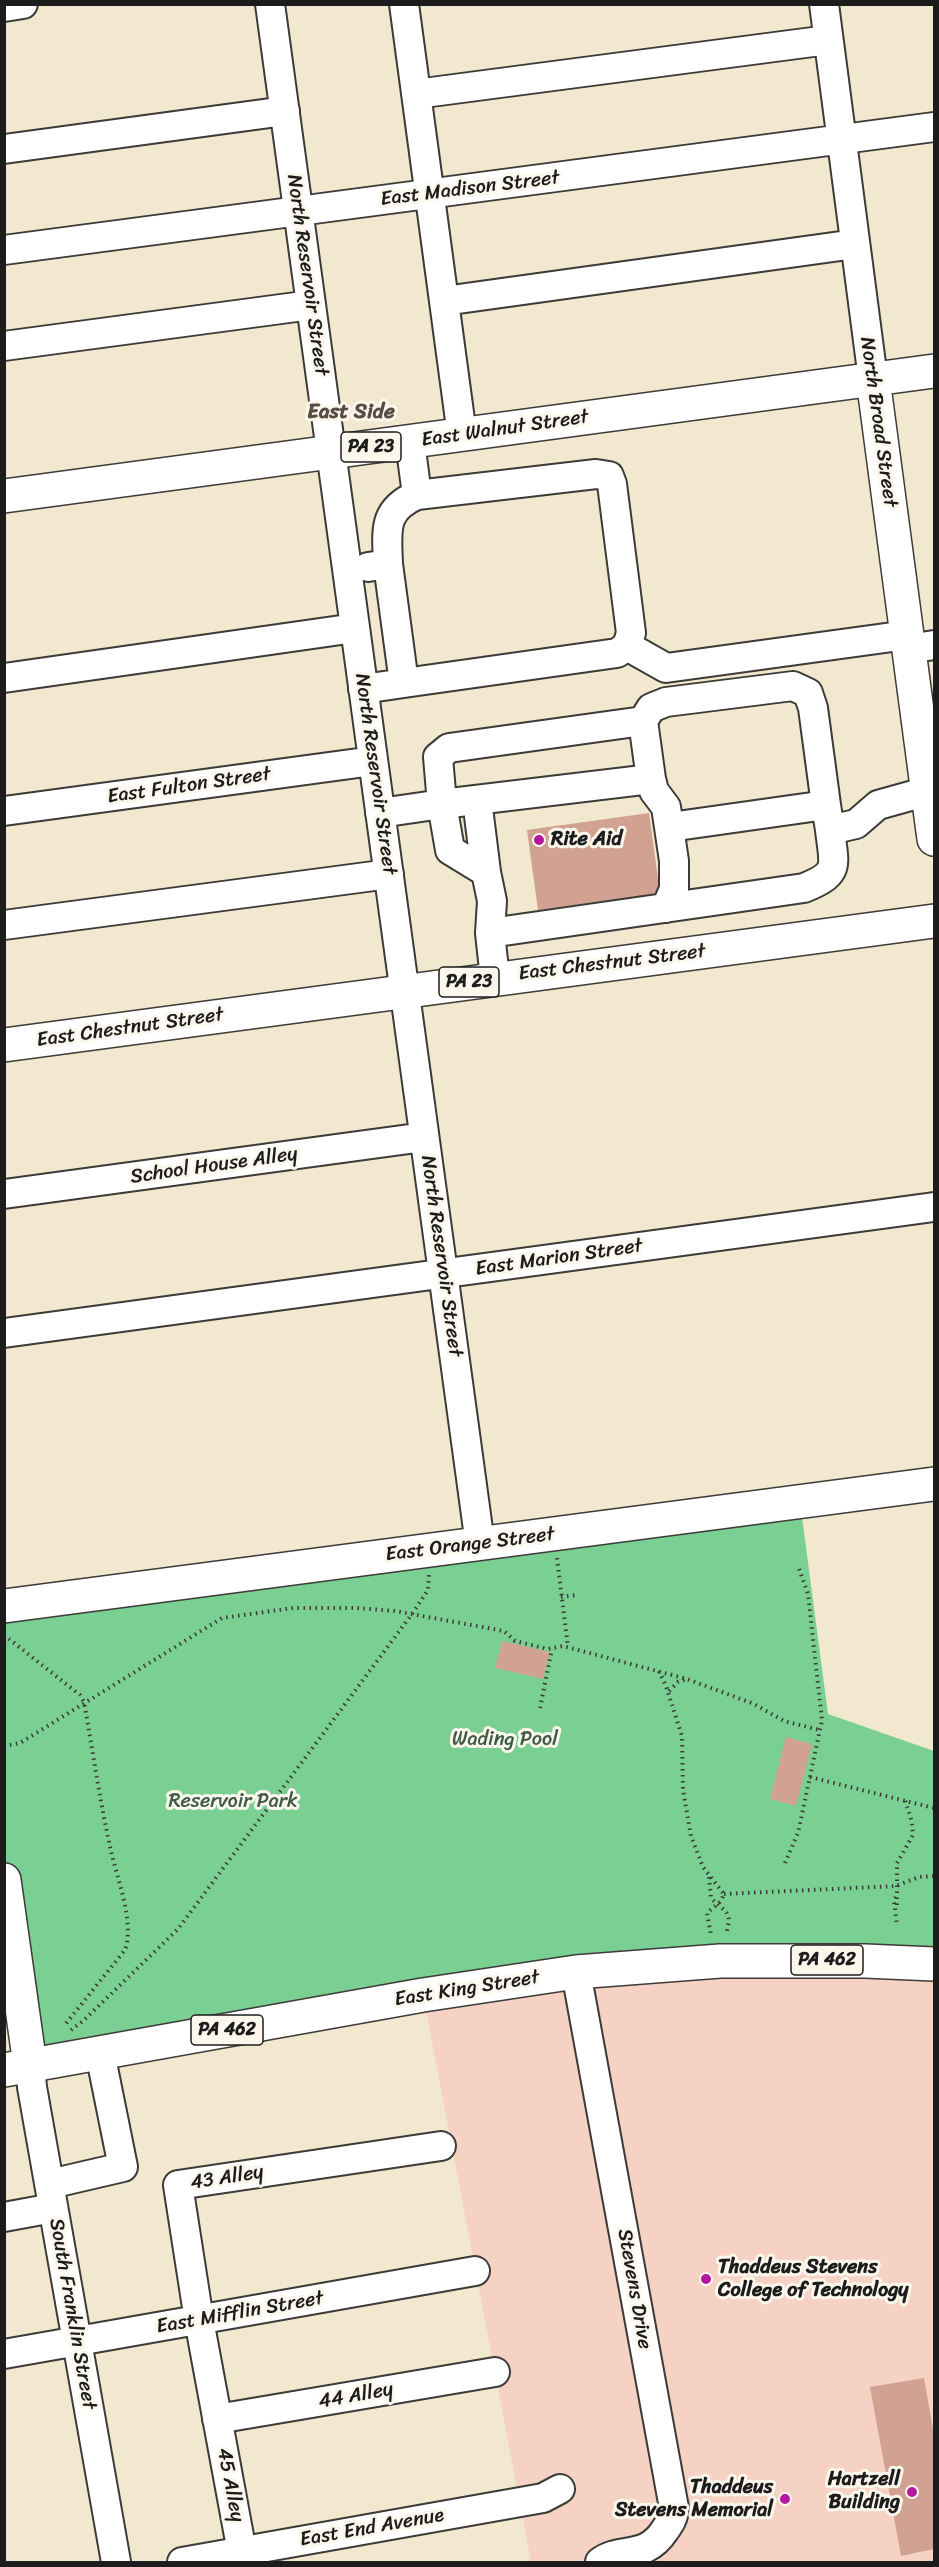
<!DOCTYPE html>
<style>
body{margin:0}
#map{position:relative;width:939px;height:2567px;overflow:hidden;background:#f2e8cf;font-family:Sriracha,sans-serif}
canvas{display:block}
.frame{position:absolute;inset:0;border:6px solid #1c1c1c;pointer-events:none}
</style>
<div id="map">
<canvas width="939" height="2567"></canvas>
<div class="frame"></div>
</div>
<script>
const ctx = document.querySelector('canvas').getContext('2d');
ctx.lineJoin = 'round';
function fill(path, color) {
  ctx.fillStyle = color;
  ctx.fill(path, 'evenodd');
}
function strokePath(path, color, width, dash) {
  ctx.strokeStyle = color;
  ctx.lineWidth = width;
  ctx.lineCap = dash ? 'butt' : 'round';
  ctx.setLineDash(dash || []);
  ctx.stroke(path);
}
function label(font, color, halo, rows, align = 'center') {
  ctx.font = font + ' Sriracha,sans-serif';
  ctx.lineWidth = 6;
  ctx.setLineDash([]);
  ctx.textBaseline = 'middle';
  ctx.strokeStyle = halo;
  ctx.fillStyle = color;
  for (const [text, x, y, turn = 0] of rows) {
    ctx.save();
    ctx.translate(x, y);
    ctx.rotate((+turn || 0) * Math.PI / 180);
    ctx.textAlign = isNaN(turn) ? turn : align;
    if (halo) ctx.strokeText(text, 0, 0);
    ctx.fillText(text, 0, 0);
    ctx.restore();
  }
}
const built = new Path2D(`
 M934,1964V2562H531L423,1995Z`);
const green = new Path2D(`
 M800,1502L828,1714L934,1751V1964L720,1961L30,2065L4,1880V1606Z`);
const building = new Path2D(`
 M649,813L660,893L538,910L527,830Z
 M502,1641L550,1652L543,1679L495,1668Z
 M786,1737L812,1744L796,1806L770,1799Z
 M924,2378L934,2435V2549L901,2556L870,2387Z`);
const path = new Path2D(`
 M557,1558L568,1647
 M561,1597L577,1595
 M4,1635L80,1695L84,1702C93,1752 100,1802 111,1851C117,1878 135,1923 125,1950L64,2026
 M659,1671L666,1686L682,1736L683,1790L691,1836L703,1867L724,1894L721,1901L707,1913L711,1935
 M669,1691L678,1682L687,1679
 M540,1708L552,1649
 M4,1746L20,1743L222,1618L293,1608H357L395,1611L504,1631L515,1641L548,1649L563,1646L687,1679L754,1704L784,1721L820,1730
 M810,1777L934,1808
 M785,1863L798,1833L822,1720L808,1594L798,1566
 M709,1877L711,1898C726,1914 733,1910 726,1934
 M724,1894L896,1886L919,1877L934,1876
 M896,1897L894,1901L897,1926
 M897,1905V1863L913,1835L912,1822L905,1800
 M71,2030L83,2021L178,1929L412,1614L428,1590L429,1575`);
const minor = new Path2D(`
 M270,4L480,1544
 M404,4L462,435
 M824,4L873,379
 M4,7L23,4
 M416,94L828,40
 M4,149L285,111
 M4,250L934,127
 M444,301L855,244
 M4,346L311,305
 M410,442L417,495
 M388,564C387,531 382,510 417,495L596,474L609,476L612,484L631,633L627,646L617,653L404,683
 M627,646L666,668L907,635
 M909,649L934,645
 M4,678L355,628
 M363,689L404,683L388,564L368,567
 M643,721L651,779
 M477,800L486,872
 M4,811L373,761
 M380,813L442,804L438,757L449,748L643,721L651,708L666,702L793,686L808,693L813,708L826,805
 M670,827L826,805L830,830L856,824L878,805L928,791
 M4,925L389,874
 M490,933L492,901L486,872L450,850L442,804L651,779L654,791L666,807L674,861V889L666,908
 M495,979L490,933L804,888C841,873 834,866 830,830
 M4,1194L424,1137
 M4,1333L934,1207
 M576,1972L674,2508C674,2517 670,2523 665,2530C645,2561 621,2546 600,2562
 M30,2065L32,2087L116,2562
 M50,2184L123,2167L100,2053
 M4,2217L53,2208
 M4,2354L475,2271
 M217,2419L495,2372
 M242,2552L199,2320L178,2185L441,2146
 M182,2562L543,2498L560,2489`);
const major = new Path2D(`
 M873,379L934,839
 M4,496L934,371
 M4,1045L934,921
 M4,1606L934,1484
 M4,1880L30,2065
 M4,2070L423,1995L576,1972L720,1961H865L934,1964`);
const markers = [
 [539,840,6,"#b5179e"],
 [706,2279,6,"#b5179e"],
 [912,2492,6,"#b5179e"],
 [785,2499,6,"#b5179e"]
];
const shields = [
 [371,447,60],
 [469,982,60],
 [827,1960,72],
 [227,2030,72]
];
const shieldNames = [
 ["PA 23",371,447],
 ["PA 23",469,982],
 ["PA 462",827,1960],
 ["PA 462",227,2030]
];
const streetNames = [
 ["East Madison Street",470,189,-7],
 ["North Reservoir Street",307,275,82],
 ["North Broad Street",878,422,82],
 ["East Walnut Street",505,429,-8],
 ["North Reservoir Street",375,774,82],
 ["East Fulton Street",189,786,-8],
 ["East Chestnut Street",612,963,-7],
 ["East Chestnut Street",130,1028,-8],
 ["School House Alley",214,1166,-8],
 ["North Reservoir Street",441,1256,82],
 ["East Marion Street",559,1258,-8],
 ["East Orange Street",470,1545,-7],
 ["East King Street",467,1989,-9],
 ["43 Alley",227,2178,-9],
 ["Stevens Drive",634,2289,80],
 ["East Mifflin Street",240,2313,-10],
 ["South Franklin Street",72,2314,80],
 ["44 Alley",356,2396,-10],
 ["45 Alley",230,2485,79],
 ["East End Avenue",372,2528,-10]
];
const poiNames = [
 ["Rite Aid",551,840],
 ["Thaddeus Stevens",718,2268],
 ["College of Technology",718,2291],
 ["Hartzell",900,2480,"right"],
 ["Building",900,2503,"right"],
 ["Thaddeus",773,2488,"right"],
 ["Stevens Memorial",773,2511,"right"]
];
const parkNames = [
 ["Wading Pool",505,1740],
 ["Reservoir Park",233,1802]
];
const neighbourhoodNames = [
 ["East Side",351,413]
];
fill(built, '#f6d2c4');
fill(green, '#7acf93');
fill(building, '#d1a192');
strokePath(minor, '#3c3b37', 32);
strokePath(major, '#3c3b37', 36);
strokePath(path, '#3c3b37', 4, [1.5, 4.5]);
strokePath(minor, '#fff', 28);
strokePath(major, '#fff', 33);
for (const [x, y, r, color] of markers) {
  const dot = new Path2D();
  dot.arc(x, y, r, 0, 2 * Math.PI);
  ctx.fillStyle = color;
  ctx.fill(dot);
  strokePath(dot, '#fbf7ec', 2);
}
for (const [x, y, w] of shields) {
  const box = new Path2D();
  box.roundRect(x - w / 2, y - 15, w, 30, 4.5);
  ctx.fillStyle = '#fbf7ec';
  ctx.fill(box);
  strokePath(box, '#1c1c1c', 1.5);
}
label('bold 18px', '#1c1c1c', null, shieldNames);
label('20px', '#1c1c1c', '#fbf7ec', streetNames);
label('bold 20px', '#1c1c1c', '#fbf7ec', poiNames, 'left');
label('20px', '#3d5b46', '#fbf7ec', parkNames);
label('bold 21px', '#5b4b45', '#fbf7ec', neighbourhoodNames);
</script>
